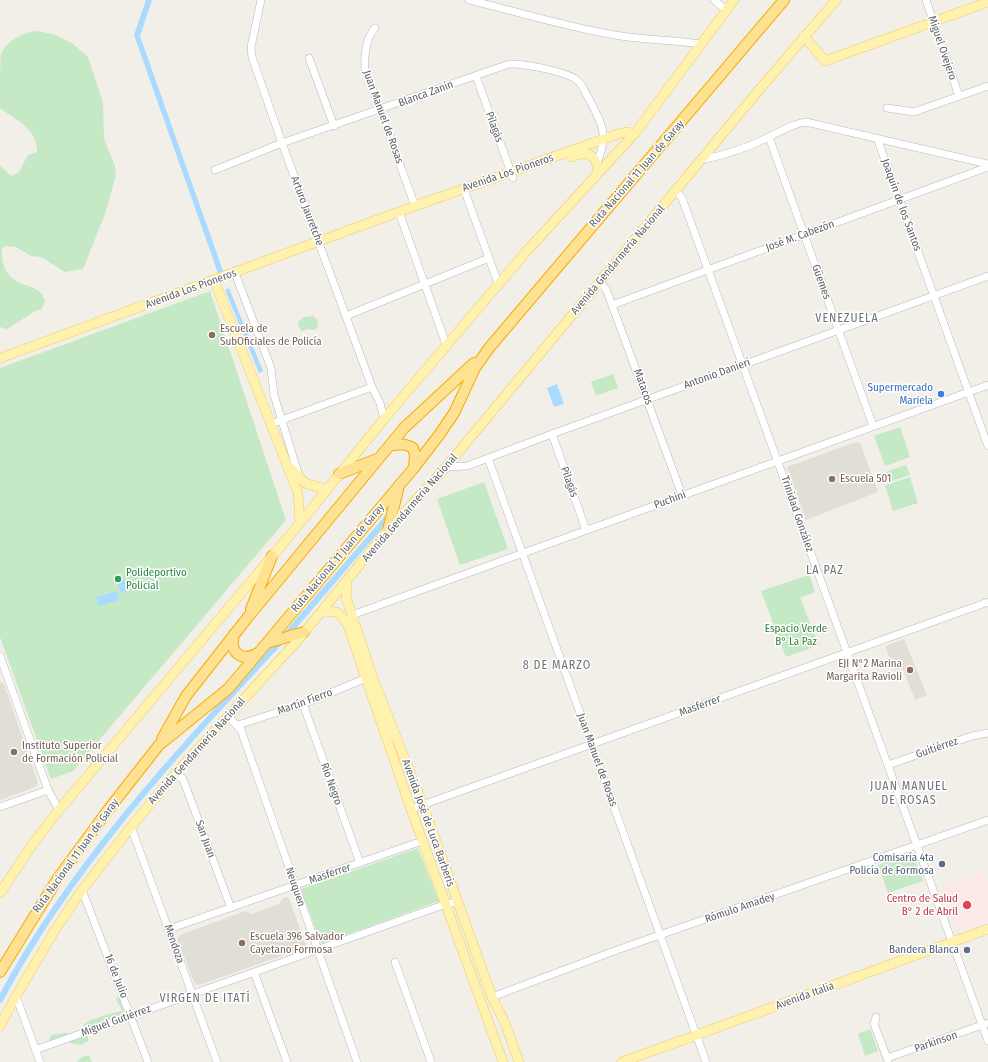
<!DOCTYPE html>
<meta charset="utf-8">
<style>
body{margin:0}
canvas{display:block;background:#f1efe8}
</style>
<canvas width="988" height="1062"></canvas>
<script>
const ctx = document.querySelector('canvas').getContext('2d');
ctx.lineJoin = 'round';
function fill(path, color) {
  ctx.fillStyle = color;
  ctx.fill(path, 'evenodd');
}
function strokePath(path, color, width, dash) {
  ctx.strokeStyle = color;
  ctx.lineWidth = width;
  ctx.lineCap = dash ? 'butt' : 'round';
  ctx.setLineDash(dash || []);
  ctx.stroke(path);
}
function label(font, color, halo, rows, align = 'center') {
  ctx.font = font + ' "Fira Sans Condensed",sans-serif';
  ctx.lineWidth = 3;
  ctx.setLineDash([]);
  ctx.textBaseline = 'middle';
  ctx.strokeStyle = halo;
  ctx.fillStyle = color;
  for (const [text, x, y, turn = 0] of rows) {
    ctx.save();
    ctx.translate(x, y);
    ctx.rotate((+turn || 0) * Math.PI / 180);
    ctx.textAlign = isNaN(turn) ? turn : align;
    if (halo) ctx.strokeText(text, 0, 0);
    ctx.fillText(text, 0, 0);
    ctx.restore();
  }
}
const education = new Path2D(`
 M856,442L860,443L878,492L806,520L787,467Z
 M904,639L927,695L915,700L903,669L895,671L885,646Z
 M0,682L4,684L38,783L35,787L0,800Z
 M286,897L289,899L307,947L199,985L195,984L177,939L180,935L245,911L252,914L279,904L282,899Z`);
const medical = new Path2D(`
 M983,872L988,886V921L957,933L941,888Z`);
const green = new Path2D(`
 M37,31L56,35L73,44L88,57L103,102L104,139L115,166L116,175L106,211L83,269L65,272L41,257L31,256L16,247L6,246L2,248C0,295 40,277 45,301L41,310H37L7,329L0,327V165L11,176L19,172L28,155L37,152C37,128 17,121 0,108C0,98 0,61 1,54C7,41 22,32 37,31Z
 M210,291L286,520L73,771L51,779L0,637V368Z
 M313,316L318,321L317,328L314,330L306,329L302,332L298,325L299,321L304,317Z
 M613,374L618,388L596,396L591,382Z
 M900,427L910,457L885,466L874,436Z
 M906,465L910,475L889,482L886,472Z
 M910,477L918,503L893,511L885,485Z
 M484,482L508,549L460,565L437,499Z
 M809,575L815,592L800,598L819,645L786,657L761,591Z
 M418,848L439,901L321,944L301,889Z
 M913,853L923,881L888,893L878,865Z
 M117,997L119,998L124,1011L123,1016L85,1029L83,1025C89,1019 113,1013 122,1011L116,999Z
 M870,1029L878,1051L865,1056L858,1034Z
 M63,1033H68L67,1035L51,1041L49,1040L51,1035Z
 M79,1034L87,1035L89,1041L81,1045L70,1043L69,1041Z
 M89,1055L92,1062H77L82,1057Z`);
const water = new Path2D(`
 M146,0H152L140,36L223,271L218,273L134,35Z
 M229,288L263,371L259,373L225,290Z
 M557,384L564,404L554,407L547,388Z
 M123,577L128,590L122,593L117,584L119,583L118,579Z
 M117,591L119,600L99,606L96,597Z`);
const canal = new Path2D(`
 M287,634L388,517
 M0,1000C71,865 177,753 280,642`);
const minor = new Path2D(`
 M261,0L251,47L252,57L282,143L372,387L380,403L384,419
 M469,0C519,12 570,28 621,36C647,40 674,40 700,44
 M714,0L726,10
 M926,0L959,96
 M375,28C366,37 364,57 365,69L415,206
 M309,58L334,126
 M476,76L513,178
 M887,108L914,112L988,86
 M769,137L873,426
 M877,138L988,446
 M701,160C724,155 749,147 769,137C782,131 791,124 806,122L988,164
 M215,170L282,143L509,64C523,63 567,72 577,80C583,85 585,93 589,99C602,123 609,135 597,162
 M464,189L499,286
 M676,191L682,198L988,1041
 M399,212L447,347
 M235,273L271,368L274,395L299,476
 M599,282L606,289L612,305L682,495
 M612,305L988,167
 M346,316L489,258
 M271,424L372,387
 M552,434L586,530
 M488,458L706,1062
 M446,467L467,466L552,434L988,276
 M352,615L988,385
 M0,656L48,790L59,810
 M303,704L360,863
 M228,716L241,730L357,1062
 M238,725L303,704L369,677
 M888,765L972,736L988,733
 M176,773L183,779L231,908
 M0,807L48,790
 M411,809L988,602
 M131,827L217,1062
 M82,890L148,1062
 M169,929L422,841
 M395,962L431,1062
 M254,972L287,1062
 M16,996L40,1062
 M492,997L617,950L988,820
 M876,1017L874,1024L887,1058
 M35,1050L446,904L457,902
 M888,1062L887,1058L988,1023`);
const major = new Path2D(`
 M804,36L825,61L988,2
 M571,157C589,150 596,154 598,172
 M214,280L298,493L300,523
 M0,358L415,206L618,134L626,132L635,134
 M290,467L305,483L327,490
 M347,581L346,597L372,676L423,805L492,997L505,1023L519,1062
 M322,611L337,612L344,619L348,626L411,809L503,1062
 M0,893L34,842L59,810L300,523L384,419L525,253L636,132L734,0
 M0,1026L16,996L55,930L82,890L131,827L176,773L298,640L388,530L446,467L754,96L836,0
 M622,1062L988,929`);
const highway = new Path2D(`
 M389,446C399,444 404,443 413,448L415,455L414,467
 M339,474L377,459
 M388,530L398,490
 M251,609L272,556
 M234,634C229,654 242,662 258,653
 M267,643L304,632
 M162,739L186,696L248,617L404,428L474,363
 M0,972L58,878L108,810L159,745L228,689L413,469L439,435L454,413L475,368L489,348L784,0`);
const markers = [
 [212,335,4,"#8d6e63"],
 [941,394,4,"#3f7fe0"],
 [832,479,4,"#8d6e63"],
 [118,579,4,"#2e9e5b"],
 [910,670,4,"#8d6e63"],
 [14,752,4,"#8d6e63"],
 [942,864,4,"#5c6f8a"],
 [967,905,5,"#e0444e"],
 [242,943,4,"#8d6e63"],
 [967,950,4,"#5c6f8a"]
];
const streetNames = [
 ["Miguel Ovejero",942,48,71],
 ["Blanca Zanín",426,94,-20],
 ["Juan Manuel de Rosas",383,117,70],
 ["Pilagás",494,127,70],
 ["Avenida Los Pioneros",508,173,-19],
 ["Ruta Nacional 11 Juan de Garay",637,174,-49],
 ["Joaquín de los Santos",901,205,70],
 ["Arturo Jauretche",307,211,69],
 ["José M. Cabezón",800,236,-20],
 ["Avenida Gendarmería Nacional",618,260,-50],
 ["Güemes",821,282,70],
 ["Avenida Los Pioneros",191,289,-20],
 ["Antonio Danieri",717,374,-20],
 ["Matacos",643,387,70],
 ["Pilagás",569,482,70],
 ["Puchini",670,500,-20],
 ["Avenida Gendarmería Nacional",410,508,-49],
 ["Trinidad González",797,514,71],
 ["Ruta Nacional 11 Juan de Garay",338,558,-50],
 ["Martín Fierro",305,702,-20],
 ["Masferrer",700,706,-20],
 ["Guitiérrez",937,748,-19],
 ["Avenida Gendarmería Nacional",197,751,-48],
 ["Juan Manuel de Rosas",597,760,70],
 ["Río Negro",331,784,70],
 ["Avenida José de Luca Barberis",428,823,70],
 ["San Juan",205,839,70],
 ["Ruta Nacional 11 Juan de Garay",76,856,-54],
 ["Masferrer",330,874,-19],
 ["Neuquen",295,887,71],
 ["Rómulo Amadey",740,908,-19],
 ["Mendoza",174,944,71],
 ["16 de Julio",116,976,69],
 ["Avenida Italia",805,996,-20],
 ["Miguel Gutiérrez",116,1021,-20],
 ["Parkinson",936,1042,-19]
];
const educationNames = [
 ["Escuela de",220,329],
 ["SubOficiales de Policía",220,342],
 ["Escuela 501",840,479],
 ["EJI N°2 Marina",902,664,"right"],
 ["Margarita Ravioli",902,677,"right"],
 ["Instituto Superior",22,746],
 ["de Formación Policial",22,759],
 ["Escuela 396 Salvador",250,937],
 ["Cayetano Formosa",250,950]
];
const shopNames = [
 ["Supermercado",933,388],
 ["Mariela",933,401]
];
const leisureNames = [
 ["Polideportivo",126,573],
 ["Policial",126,586]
];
const parkNames = [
 ["Espacio Verde",796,629],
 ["B° La Paz",796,642]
];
const serviceNames = [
 ["Comisaría 4ta",934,858],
 ["Policía de Formosa",934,871],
 ["Bandera Blanca",959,950]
];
const healthNames = [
 ["Centro de Salud",958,899],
 ["B° 2 de Abril",958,912]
];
const neighbourhoodNames = [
 ["VENEZUELA",847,319],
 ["LA PAZ",825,571],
 ["8 DE MARZO",557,666],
 ["JUAN MANUEL",909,787],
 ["DE ROSAS",909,801],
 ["VIRGEN DE ITATÍ",205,999]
];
fill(education, '#e1ded6');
fill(medical, '#fce8e6');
fill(green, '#c5e8c5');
fill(water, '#aadaff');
strokePath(canal, '#aadaff', 6);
strokePath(minor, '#b5b8bc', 8);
strokePath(major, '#f2c960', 10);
strokePath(highway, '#f9ab00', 12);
strokePath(minor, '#fff', 7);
strokePath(major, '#fff2af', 9);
strokePath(highway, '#fde293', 10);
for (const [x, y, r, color] of markers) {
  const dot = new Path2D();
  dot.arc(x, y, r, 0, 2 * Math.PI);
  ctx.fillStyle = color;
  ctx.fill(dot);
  strokePath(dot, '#fff', 1.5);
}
label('11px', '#5f6368', '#fff', streetNames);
label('11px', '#785e54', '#fff', educationNames, 'left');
label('11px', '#366cbe', '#fff', shopNames, 'right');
label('11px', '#27864d', '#fff', leisureNames, 'left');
label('11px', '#348238', '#fff', parkNames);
label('11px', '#4e5e75', '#fff', serviceNames, 'right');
label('11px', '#be3a42', '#fff', healthNames, 'right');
ctx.letterSpacing = '1px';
label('12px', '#70757a', '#fff', neighbourhoodNames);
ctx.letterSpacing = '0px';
</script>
